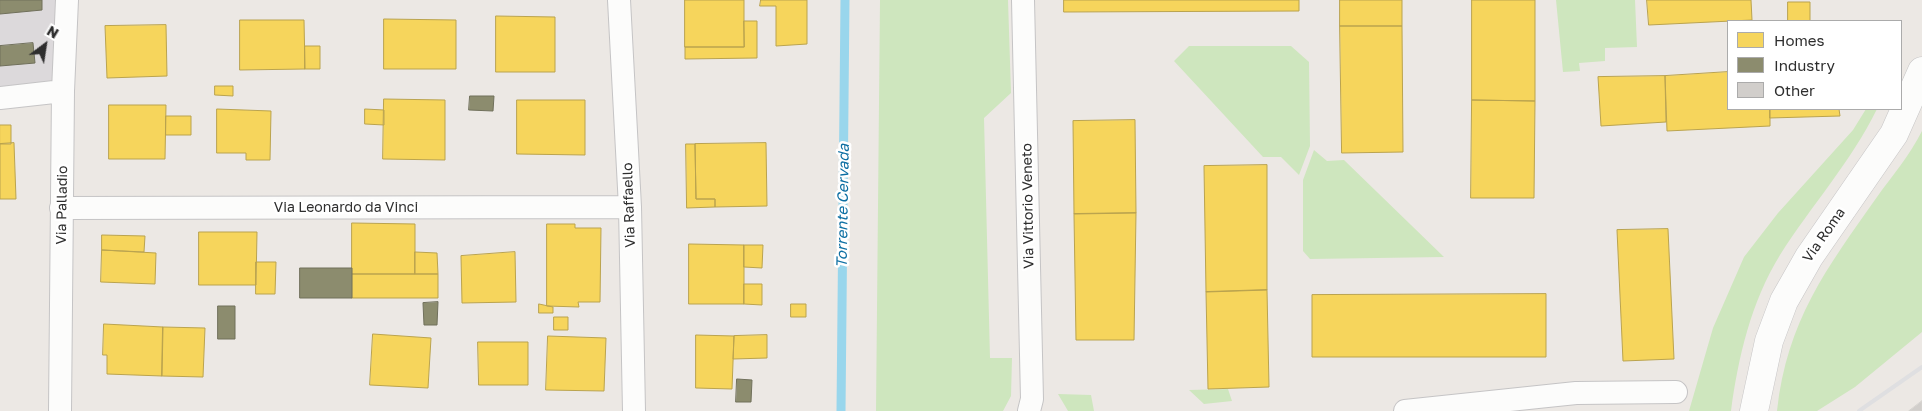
<!DOCTYPE html>
<style>
body{margin:0}
#map{position:relative;width:1922px;height:411px;overflow:hidden;background:#ece8e4;font-family:"Golos Text",sans-serif}
canvas{display:block}
.legend{position:absolute;left:1727px;top:20px;width:175px;height:90px;box-sizing:border-box;background:#fff;border:1px solid #ababab;margin:0;padding:6px 9px;list-style:none;font-size:15px;color:#2e2e2e}
.legend li{display:flex;align-items:center;gap:10px;height:25px}
.legend b{width:25px;border:1px solid #ababab}
.north{position:absolute;left:20px;top:20px;width:50px;height:50px;-webkit-text-stroke:4px #fff;paint-order:stroke;rotate:31deg;font-size:14px;font-weight:700;line-height:20px;text-align:center;color:#2e2e2e}
.north::after{content:'';display:block;margin:auto;width:18px;height:22px;background:#2e2e2e;clip-path:polygon(50% 0,100% 100%,50% 72%,0 100%)}
</style>
<div id="map">
<canvas width="1922" height="411"></canvas>
<ul class="legend">
<li><b style="height:14px;background:#f6d55c"></b>Homes</li>
<li><b style="height:14px;background:#8c8c6e"></b>Industry</li>
<li><b style="height:14px;background:#d1cecb"></b>Other</li>
</ul>
<div class="north">N</div>
</div>
<script>
const ctx = document.querySelector('canvas').getContext('2d');
ctx.lineJoin = 'round';
function fill(path, color) {
  ctx.fillStyle = color;
  ctx.fill(path, 'evenodd');
}
function strokePath(path, color, width, dash) {
  ctx.strokeStyle = color;
  ctx.lineWidth = width;
  ctx.lineCap = dash ? 'butt' : 'round';
  ctx.setLineDash(dash || []);
  ctx.stroke(path);
}
function label(font, color, halo, rows, align = 'center') {
  ctx.font = font + ' "Golos Text",sans-serif';
  ctx.lineWidth = 5;
  ctx.setLineDash([]);
  ctx.textBaseline = 'middle';
  ctx.strokeStyle = halo;
  ctx.fillStyle = color;
  for (const [text, x, y, turn = 0] of rows) {
    ctx.save();
    ctx.translate(x, y);
    ctx.rotate((+turn || 0) * Math.PI / 180);
    ctx.textAlign = isNaN(turn) ? turn : align;
    if (halo) ctx.strokeText(text, 0, 0);
    ctx.fillText(text, 0, 0);
    ctx.restore();
  }
}
const industrial = new Path2D(`
 M0,0H67L63,91L0,98Z`);
const green = new Path2D(`
 M880,0H1008L1011,93L984,118L990,358H1012L1011,396L1003,411H876Z
 M1556,0H1635L1637,47L1605,48V61L1579,63L1580,71L1563,72Z
 M1189,46H1291L1309,62L1310,146L1299,175L1281,157H1263L1174,61Z
 M1866,109H1877C1851,162 1811,206 1780,255C1751,302 1738,358 1731,411H1689L1713,328L1744,257L1778,213L1853,130Z
 M1922,131V332L1855,387L1817,411H1777C1787,321 1826,269 1877,197C1892,176 1910,155 1922,131Z
 M1314,150L1327,161L1344,160L1444,257L1310,259L1303,251V180Z
 M1228,389L1232,401L1204,404L1189,390Z
 M1058,394L1091,395L1094,411H1068Z`);
const homes = new Path2D(`
 M685,0H744V47H685Z
 M761,0H807V44L776,46V6H760Z
 M1064,0H1299V11L1064,12Z
 M1340,0H1402V26H1340Z
 M1472,0H1535V101L1472,100Z
 M1647,0H1751L1752,20L1649,25Z
 M1788,2H1810V21H1788Z
 M496,16L555,17V72H496Z
 M384,19L456,20V69H384Z
 M240,20H304L305,69L240,70Z
 M744,21H757V58L685,59V47H744Z
 M166,25L167,76L107,78L105,26Z
 M1340,26H1402L1403,152L1342,153Z
 M305,46H320V69H305Z
 M1728,72V109H1770V126L1667,131L1665,76Z
 M1665,76L1666,122L1601,126L1598,77Z
 M215,86H233V96L215,95Z
 M384,99L445,100V160L383,159Z
 M517,100H585V155L517,154Z
 M1472,100L1535,101L1534,198H1471Z
 M109,105H166L165,159H109Z
 M217,109L271,111L270,160H246V153H217Z
 M365,109L384,110V125L365,124Z
 M1770,109H1839L1840,116L1770,118Z
 M166,116H191V135H166Z
 M1135,120L1136,213L1074,214L1073,121Z
 M0,125H11V144H0Z
 M14,143L16,199H0V144Z
 M766,143L767,206L715,207V199H696L695,144Z
 M686,144H695L696,199H715V207L687,208Z
 M1267,165V290L1206,292L1204,166Z
 M1136,213L1134,340H1076L1074,214Z
 M352,223L415,224V274H352Z
 M547,224H575V228H601L600,302H578L579,307L547,306Z
 M1668,229L1674,359L1623,361L1617,230Z
 M199,232H257L256,285H199Z
 M102,235L145,236L144,252L102,250Z
 M689,244L744,245V304H689Z
 M744,245H763L762,268L744,267Z
 M102,250L156,253L155,284L101,282Z
 M415,252L437,253L438,274H415Z
 M515,252L516,302L462,303L461,256Z
 M256,262H276L275,294H256Z
 M352,274H438V298H352Z
 M744,284H762V305L744,304Z
 M1267,290L1269,387L1208,389L1206,292Z
 M1546,294V357H1312V295Z
 M539,304L553,307V313H539Z
 M791,304H806V317H791Z
 M554,317H568V330H554Z
 M104,324L163,327L162,376L107,374V355H103Z
 M163,327L205,328L203,377L162,376Z
 M373,334L431,338L428,388L370,385Z
 M696,335L734,336L732,389L696,388Z
 M767,335V358L733,359L734,336Z
 M548,336L606,338L604,391L546,390Z
 M478,342H528V385H479Z`);
const industry = new Path2D(`
 M0,0H42V10L0,14Z
 M33,43L35,63L0,66V46Z
 M470,96H494L493,111L469,110Z
 M300,268H352V298H300Z
 M438,302L437,325H424L423,303Z
 M218,306H235V339H218Z
 M737,379L752,380L751,402H736Z`);
const stream = new Path2D(`
 M841,411L845,0`);
const building = new Path2D(`
 M1922,401V411H1909Z`);
const minor = new Path2D(`
 M619,0L630,207L634,411
 M1023,0L1032,399L1029,411
 M0,98L63,91
 M61,208L630,207
 M60,411L63,91L67,0
 M1405,411L1576,393L1676,392`);
const tertiary = new Path2D(`
 M1754,411L1769,341L1784,301L1809,257L1894,134L1922,71`);
const rail = new Path2D(`
 M1859,411L1922,367`);
const streetNames = [
 ["Via Palladio",62,205,-89],
 ["Via Raffaello",629,205,-92],
 ["Via Vittorio Veneto",1028,206,-91],
 ["Via Leonardo da Vinci",346,208],
 ["Via Roma",1824,235,-55]
];
const waterNames = [
 ["Torrente Cervada",843,206,-89]
];
fill(industrial, '#dcd9db');
fill(green, '#cee6be');
fill(homes, '#f6d55c');
strokePath(homes, '#baa34e', 1);
fill(industry, '#8c8c6e');
strokePath(industry, '#70705b', 1);
strokePath(stream, '#99d6ec', 9);
fill(building, '#d1cecb');
strokePath(building, '#d7d4d0', 1);
strokePath(minor, '#c5c4c5', 24);
strokePath(tertiary, '#c5c4c5', 29);
strokePath(minor, '#fcfcfb', 22);
strokePath(tertiary, '#fcfcfb', 28);
strokePath(rail, '#dfdfe1', 4);
label('14px', '#2e2e2e', '#fff', streetNames);
label('italic 15px', '#0d6fa3', '#fff', waterNames);
</script>
